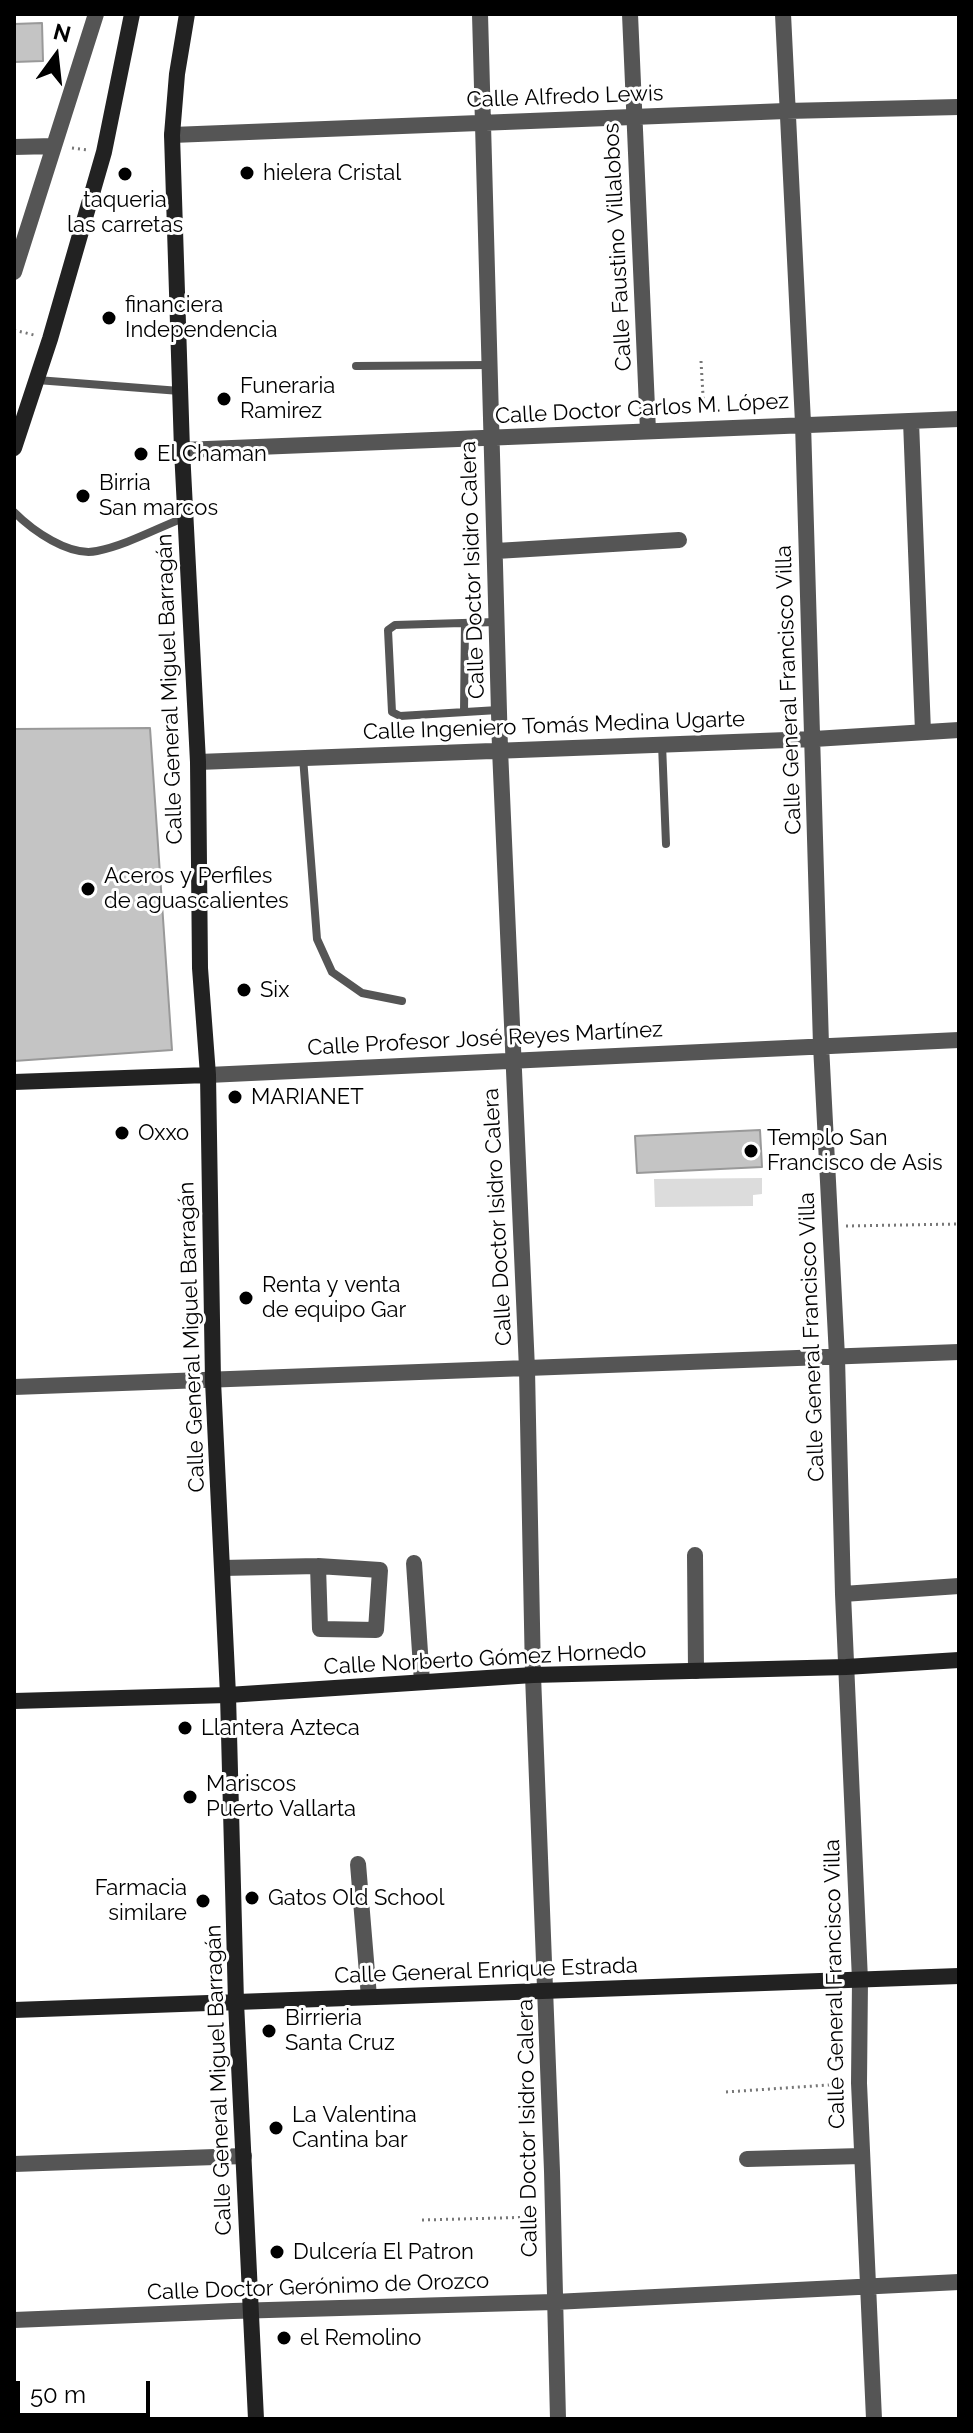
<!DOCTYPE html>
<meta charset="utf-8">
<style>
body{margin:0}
#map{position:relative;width:973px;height:2433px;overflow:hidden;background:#fff;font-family:Raleway,sans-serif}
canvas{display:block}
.frame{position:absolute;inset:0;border:16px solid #000;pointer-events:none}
.north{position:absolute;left:16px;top:16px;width:80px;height:80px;-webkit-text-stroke:6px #fff;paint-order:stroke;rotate:15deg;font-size:22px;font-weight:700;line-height:32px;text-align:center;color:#000}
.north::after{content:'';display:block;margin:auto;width:28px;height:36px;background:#000;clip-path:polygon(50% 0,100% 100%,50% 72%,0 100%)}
.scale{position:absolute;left:16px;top:2381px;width:134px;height:36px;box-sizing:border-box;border:4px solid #000;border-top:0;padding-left:10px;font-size:24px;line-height:28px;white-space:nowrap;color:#000;-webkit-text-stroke:6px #fff;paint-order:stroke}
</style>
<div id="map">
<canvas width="973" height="2433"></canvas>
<div class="frame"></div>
<div class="north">N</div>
<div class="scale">50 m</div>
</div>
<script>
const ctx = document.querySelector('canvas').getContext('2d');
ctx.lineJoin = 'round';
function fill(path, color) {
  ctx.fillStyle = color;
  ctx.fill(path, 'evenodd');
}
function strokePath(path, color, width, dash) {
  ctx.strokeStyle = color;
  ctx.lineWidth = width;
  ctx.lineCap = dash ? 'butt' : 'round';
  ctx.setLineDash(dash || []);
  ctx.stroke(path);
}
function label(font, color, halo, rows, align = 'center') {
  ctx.font = font + ' Raleway,sans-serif';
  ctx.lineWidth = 6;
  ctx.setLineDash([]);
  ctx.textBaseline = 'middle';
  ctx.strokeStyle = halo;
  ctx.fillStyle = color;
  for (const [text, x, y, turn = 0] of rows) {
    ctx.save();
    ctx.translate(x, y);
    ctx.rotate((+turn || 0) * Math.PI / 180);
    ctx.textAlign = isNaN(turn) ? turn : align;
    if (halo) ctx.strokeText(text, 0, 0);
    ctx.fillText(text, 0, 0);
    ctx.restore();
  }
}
const green = new Path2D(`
 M762,1178V1194L753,1195V1206L655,1207L654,1179Z`);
const building = new Path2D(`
 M42,23L43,61L14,62V24Z
 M150,728L172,1050L14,1061V729Z
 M760,1130L762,1167L637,1173L635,1136Z`);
const path = new Path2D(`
 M72,148L88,150
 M14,330L34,335
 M701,361L704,413
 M846,1226L959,1224
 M726,2092L843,2084
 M422,2220L537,2217`);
const lane = new Path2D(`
 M356,366L489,365
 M37,380L180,391
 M14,512C32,530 69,557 97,551C127,545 157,528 186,517
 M496,622L395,625L388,630L392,712L400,716L498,710
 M464,712L465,623
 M662,744L666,844
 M303,757L317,939L332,972L362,993L402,1001`);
const street = new Path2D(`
 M480,14L500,749L527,1369L533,1675L552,2171L558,2419
 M630,14L648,431
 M783,14L803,423L821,1045L837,1357L843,1594L860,1980L859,2083L874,2419
 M172,135L786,111L959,107
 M14,147L54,146
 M14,272L96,14
 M911,421L923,732
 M182,450L959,419
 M496,551L679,540
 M198,762L814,739L959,730
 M208,1075L959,1040
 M14,1387L959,1352
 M695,1555L696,1671
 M414,1563L422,1682
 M222,1568L318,1566L380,1570L376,1630L320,1629L318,1566
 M843,1594L959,1586
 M358,1864L369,1997
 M747,2159L862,2156
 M14,2164L244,2156
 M14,2320L233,2311L554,2302L959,2282`);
const secondary = new Path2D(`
 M187,14L177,74L172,135L182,450L198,762L200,968L208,1075L213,1381L228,1695L236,2002L256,2419
 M14,448L50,339L104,152L132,14
 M14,1082L208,1075
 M14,1701L228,1695L533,1675L846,1667L959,1660
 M14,2010L959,1976`);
const markers = [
 [247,173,8,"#000"],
 [125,174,8,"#000"],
 [109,318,8,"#000"],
 [224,399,8,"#000"],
 [141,454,8,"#000"],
 [83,496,8,"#000"],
 [88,889,8,"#000"],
 [244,990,8,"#000"],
 [235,1097,8,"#000"],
 [122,1133,8,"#000"],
 [751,1151,8,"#000"],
 [246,1298,8,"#000"],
 [185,1728,8,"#000"],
 [190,1797,8,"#000"],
 [252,1898,8,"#000"],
 [203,1901,8,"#000"],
 [269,2031,8,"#000"],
 [276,2128,8,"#000"],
 [277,2252,8,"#000"],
 [284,2338,8,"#000"]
];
const streetNames = [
 ["Calle Alfredo Lewis",565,97,-2],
 ["Calle Faustino Villalobos",618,247,-93],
 ["Calle Doctor Carlos M. López",642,409,-3],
 ["Calle Doctor Isidro Calera",473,570,-92],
 ["Calle General Miguel Barragán",170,689,-92],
 ["Calle General Francisco Villa",789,690,-92],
 ["Calle Ingeniero Tomás Medina Ugarte",554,726,-2],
 ["Calle Profesor José Reyes Martínez",485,1039,-3],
 ["Calle Doctor Isidro Calera",498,1217,-93],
 ["Calle General Miguel Barragán",192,1337,-92],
 ["Calle General Francisco Villa",812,1337,-92],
 ["Calle Norberto Gómez Hornedo",485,1659,-3],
 ["Calle General Enrique Estrada",486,1971,-2],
 ["Calle General Francisco Villa",835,1984,-91],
 ["Calle General Miguel Barragán",219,2080,-92],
 ["Calle Doctor Isidro Calera",528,2128,-91],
 ["Calle Doctor Gerónimo de Orozco",318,2287,-2]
];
const poiNames = [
 ["hielera Cristal",263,173],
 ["taqueria",125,200,"center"],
 ["las carretas",125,225,"center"],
 ["financiera",125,305],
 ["Independencia",125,330],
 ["Funeraria",240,386],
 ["Ramirez",240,411],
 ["El Chaman",157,454],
 ["Birria",99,483],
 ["San marcos",99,508],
 ["Aceros y Perfiles",104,876],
 ["de aguascalientes",104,901],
 ["Six",260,990],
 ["MARIANET",251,1097],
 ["Oxxo",138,1133],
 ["Templo San",767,1138],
 ["Francisco de Asis",767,1163],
 ["Renta y venta",262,1285],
 ["de equipo Gar",262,1310],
 ["Llantera Azteca",201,1728],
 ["Mariscos",206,1784],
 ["Puerto Vallarta",206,1809],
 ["Farmacia",187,1888,"right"],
 ["similare",187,1913,"right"],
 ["Gatos Old School",268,1898],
 ["Birrieria",285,2018],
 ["Santa Cruz",285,2043],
 ["La Valentina",292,2115],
 ["Cantina bar",292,2140],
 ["Dulcería El Patron",293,2252],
 ["el Remolino",300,2338]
];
fill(green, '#dcdcdc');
fill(building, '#c4c4c4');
strokePath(building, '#999', 2);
strokePath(path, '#777', 3, [2, 4]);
strokePath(lane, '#555', 8);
strokePath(street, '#555', 16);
strokePath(secondary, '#222', 16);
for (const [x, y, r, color] of markers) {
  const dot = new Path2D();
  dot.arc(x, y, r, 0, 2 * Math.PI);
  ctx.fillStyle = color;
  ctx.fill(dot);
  strokePath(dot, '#fff', 3);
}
label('22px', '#000', '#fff', streetNames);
label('22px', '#000', '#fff', poiNames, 'left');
</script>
